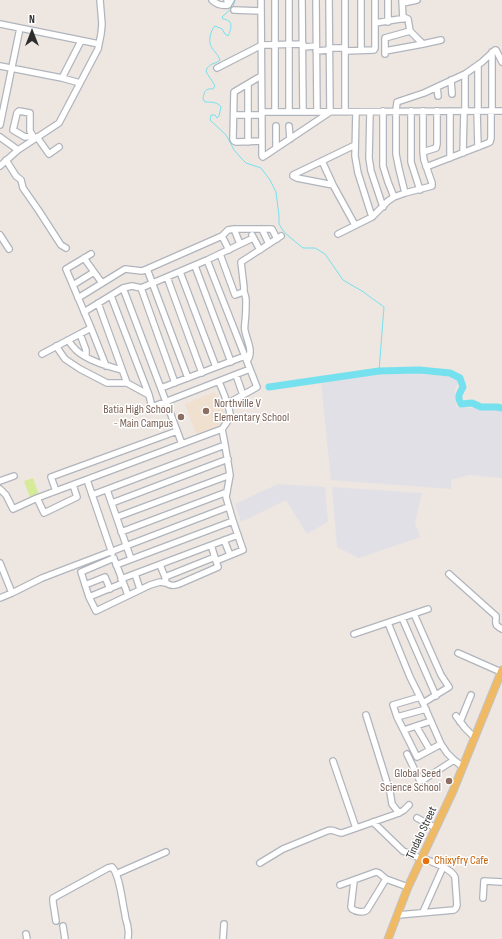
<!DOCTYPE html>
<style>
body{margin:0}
#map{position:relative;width:502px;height:939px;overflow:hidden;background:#eee6e0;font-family:"Sofia Sans Condensed",sans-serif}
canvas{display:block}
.north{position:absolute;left:12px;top:12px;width:40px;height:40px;-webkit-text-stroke:3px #fff;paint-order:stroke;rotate:0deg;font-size:11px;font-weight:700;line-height:16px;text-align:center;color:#2d2d2d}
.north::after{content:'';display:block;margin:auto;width:14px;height:18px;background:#2d2d2d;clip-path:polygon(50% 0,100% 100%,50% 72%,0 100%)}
</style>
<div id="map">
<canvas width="502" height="939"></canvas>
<div class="north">N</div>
</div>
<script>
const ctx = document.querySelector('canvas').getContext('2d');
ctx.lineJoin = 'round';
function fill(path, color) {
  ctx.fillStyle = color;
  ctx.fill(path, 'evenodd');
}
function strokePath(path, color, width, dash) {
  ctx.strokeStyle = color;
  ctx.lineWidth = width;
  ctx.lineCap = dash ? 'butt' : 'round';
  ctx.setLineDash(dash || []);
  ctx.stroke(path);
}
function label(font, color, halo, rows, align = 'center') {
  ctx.font = font + ' "Sofia Sans Condensed",sans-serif';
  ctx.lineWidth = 3;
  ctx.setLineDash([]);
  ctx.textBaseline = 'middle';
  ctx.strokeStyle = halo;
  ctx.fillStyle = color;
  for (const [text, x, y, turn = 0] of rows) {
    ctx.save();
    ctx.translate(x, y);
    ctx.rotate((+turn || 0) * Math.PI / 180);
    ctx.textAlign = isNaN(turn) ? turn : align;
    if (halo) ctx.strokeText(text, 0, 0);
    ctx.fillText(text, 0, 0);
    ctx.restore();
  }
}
const industrial = new Path2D(`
 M382,372L450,376L459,382L455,389L456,407L495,409L502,411V478L469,475L451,480V489L331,480L321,381Z
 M278,484L325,487L328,522L307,534L286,500L241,522L235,504Z
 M332,487L422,493L415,523L420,537L359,558L337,547Z`);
const education = new Path2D(`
 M215,392L227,419L219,428L197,437L185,404Z`);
const pitch = new Path2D(`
 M33,478L39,495L30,498L24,481Z`);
const stream = new Path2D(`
 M235,0L233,7L222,17L223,19C225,19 227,20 229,21C233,24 230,32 228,36L225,34L222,29L215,26C212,29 211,32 210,37C208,49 217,51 220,60C215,65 209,62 206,71C208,76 212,80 215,86L213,89C205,88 204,92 203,99L205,102C211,102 218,102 221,107L219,116L217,118L215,115H211L210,120L226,135L231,144L234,150L242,159L246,163L261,168L270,180L276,192L279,216V224L282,229L286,234L303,248H315L325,254L343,280L362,291L384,307L379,371`);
const river = new Path2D(`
 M269,387L379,371L419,370L450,373L460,378L463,387C459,394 457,397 461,404L472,403L481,407H497L502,408`);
const minor = new Path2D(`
 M212,0C216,4 222,6 228,5
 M227,0L228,5L231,0
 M261,0L262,141V156L263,157L330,112L329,0
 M275,0V112
 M289,0V112
 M302,0L303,112
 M316,0L317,112
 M345,0V112
 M361,0V50
 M388,0V22
 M402,0L403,19
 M403,3L417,0
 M234,10L261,11
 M375,23L406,18L408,19L410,31L423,44L441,40
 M0,24L99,44
 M303,47L316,46
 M329,48H345
 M316,51L329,50
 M345,51L374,50L375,48V0
 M385,51L423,44
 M492,52V111
 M385,54V38L410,31
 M478,65V111
 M0,66L62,78L80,83
 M217,68L262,45L303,44
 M465,74V111
 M261,76L234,92L233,139L234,141L236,142L262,141
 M62,78L81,41
 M451,80L452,94
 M248,84V142
 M437,87L438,96
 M383,111V166L388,182L394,197
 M411,111V162L420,190
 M477,111L478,147
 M262,112L502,111
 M356,112L355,156L358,173L372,217
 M370,112L369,158L371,171L383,207
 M234,115H262
 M0,125L20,28
 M289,126L290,139
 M33,136L25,137L13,130L17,113L19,111L30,113V131L35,139
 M0,137L18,150
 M37,137L49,154L59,147
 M355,145L295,174L293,175V176L297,178L333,185L355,225
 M276,148V126
 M423,152L436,148L437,144V111
 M463,153L464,111
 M450,158V111
 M6,160L16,176L21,180L23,188L39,211L59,242L61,245L66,248
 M322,161L333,185
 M0,166L18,150L59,123L98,49L101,34L102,24L100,0
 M426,167L488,143L490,142L491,138V111
 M405,193L399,169L396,154V111L397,102L424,93L465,74L482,62L495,50H496L502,62
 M234,229L240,244
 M262,229L269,244
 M338,234L372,217L388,201L394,197L405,193L432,186V183L424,160L423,152V111
 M0,235L9,249
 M252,235L260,250
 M222,236L229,250
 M91,254L66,269L91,328L106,366
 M220,254L235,295L243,292
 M84,258L102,283
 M207,260L257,387L227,404
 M195,266L231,362
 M147,269L188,378
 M180,272L216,367
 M167,277L202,373
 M73,285L94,272
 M123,288L182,444
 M141,288L175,383
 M111,296L149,395
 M78,298L125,269L142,271L147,269L222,236L228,230L234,229H272L277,239
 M98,303L127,383
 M84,312L123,288L132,286L141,288L207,260L253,238
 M80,334L86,350V356
 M68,340C70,343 73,347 76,350C88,361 107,366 122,370
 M56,346L65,359L80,369L107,383H127L149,395L152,407L250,369
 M42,354L91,328
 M247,361C254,352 247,341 245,331C244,328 245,325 245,322C246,315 246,307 246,300C246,295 243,292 244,288L241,262L281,236
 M236,375L243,395
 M161,388L245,356
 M87,480L112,553
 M0,481L14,476
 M0,489L6,495L13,509L37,498L222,429C225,425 230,419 230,415C230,408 222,389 219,382
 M107,490L131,559
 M56,491L51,477L177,431
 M92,495L225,445
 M37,498L44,513L77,497L73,485
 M112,503L228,459
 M117,517L230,475
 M121,532L227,492
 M224,540L230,555
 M114,558L81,572L89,597L96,611L150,585L160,582L166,583
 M115,561L128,595
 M216,561L243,550L233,521L226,497L230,475L225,445L222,429
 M0,563L12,593
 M116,565L233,521
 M160,565L165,577L166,583C171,586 174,586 179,584L218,567L211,545
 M135,574L140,589
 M449,574L496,616C496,625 494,624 502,629
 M165,577L215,557
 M121,579L238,535
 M85,585L105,577L110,589
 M89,597L123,583
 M0,598L12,593L42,578L228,507
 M414,614L441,675L449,687L423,703
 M402,618L436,696
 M388,623L410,677L423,703L441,744L447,753L454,760L463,767
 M354,634L428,609
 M458,653L501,672
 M420,697L393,705L397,717L417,757L441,744
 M366,715L390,792L392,804L399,813
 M456,716L465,728L475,738
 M397,717L426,709
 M460,722L471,695
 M416,726L430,750
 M404,730L431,721
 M407,754L420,781L423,780L454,760
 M333,761L356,828
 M417,818L436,828
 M373,822L403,851L422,859
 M260,863L283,849L327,831C333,828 336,833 342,833L399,813L404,810L409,805
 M116,874L166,852
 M354,881L351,907L352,909C356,912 364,913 367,910L386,879
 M340,885L376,872L379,873L386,879L408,887
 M483,898L484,881L502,882
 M423,912L443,867
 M398,915L454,910L456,908L457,905L455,877C451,868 432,862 422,858
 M56,921L53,902V898L55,897L108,868L112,867C120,875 122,902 125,914C125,919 128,924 128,929C129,932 128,936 128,939
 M63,926L65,939
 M26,934L27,939
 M223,939L224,924`);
const major = new Path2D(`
 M388,939L408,887L453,791L502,670`);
const markers = [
 [206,411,4,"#8d6e63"],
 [181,417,4,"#8d6e63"],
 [449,781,4,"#8d6e63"],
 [426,861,4,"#e8710a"]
];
const educationNames = [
 ["Northville V",214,404,"left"],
 ["Elementary School",214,418,"left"],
 ["Batia High School",173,410],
 ["- Main Campus",173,424],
 ["Global Seed",441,774],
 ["Science School",441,788]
];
const streetNames = [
 ["Tindalo Street",422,833,-65]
];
const foodNames = [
 ["Chixyfry Cafe",434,861]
];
fill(industrial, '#e1e0e7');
fill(education, '#efe0d0');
fill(pitch, '#d5eb99');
strokePath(stream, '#75e1ee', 1);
strokePath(river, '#75e1ee', 7);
strokePath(minor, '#b0b5bd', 8);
strokePath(major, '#c4c4c4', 9);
strokePath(minor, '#fff', 5.5);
strokePath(major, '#f0b963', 7);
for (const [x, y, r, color] of markers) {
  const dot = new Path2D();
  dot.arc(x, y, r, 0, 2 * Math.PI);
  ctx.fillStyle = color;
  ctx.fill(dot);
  strokePath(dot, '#fff', 1.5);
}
label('12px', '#785e54', '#fff', educationNames, 'right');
label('12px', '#2d2d2d', '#fff', streetNames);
label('12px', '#c56008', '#fff', foodNames, 'left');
</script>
